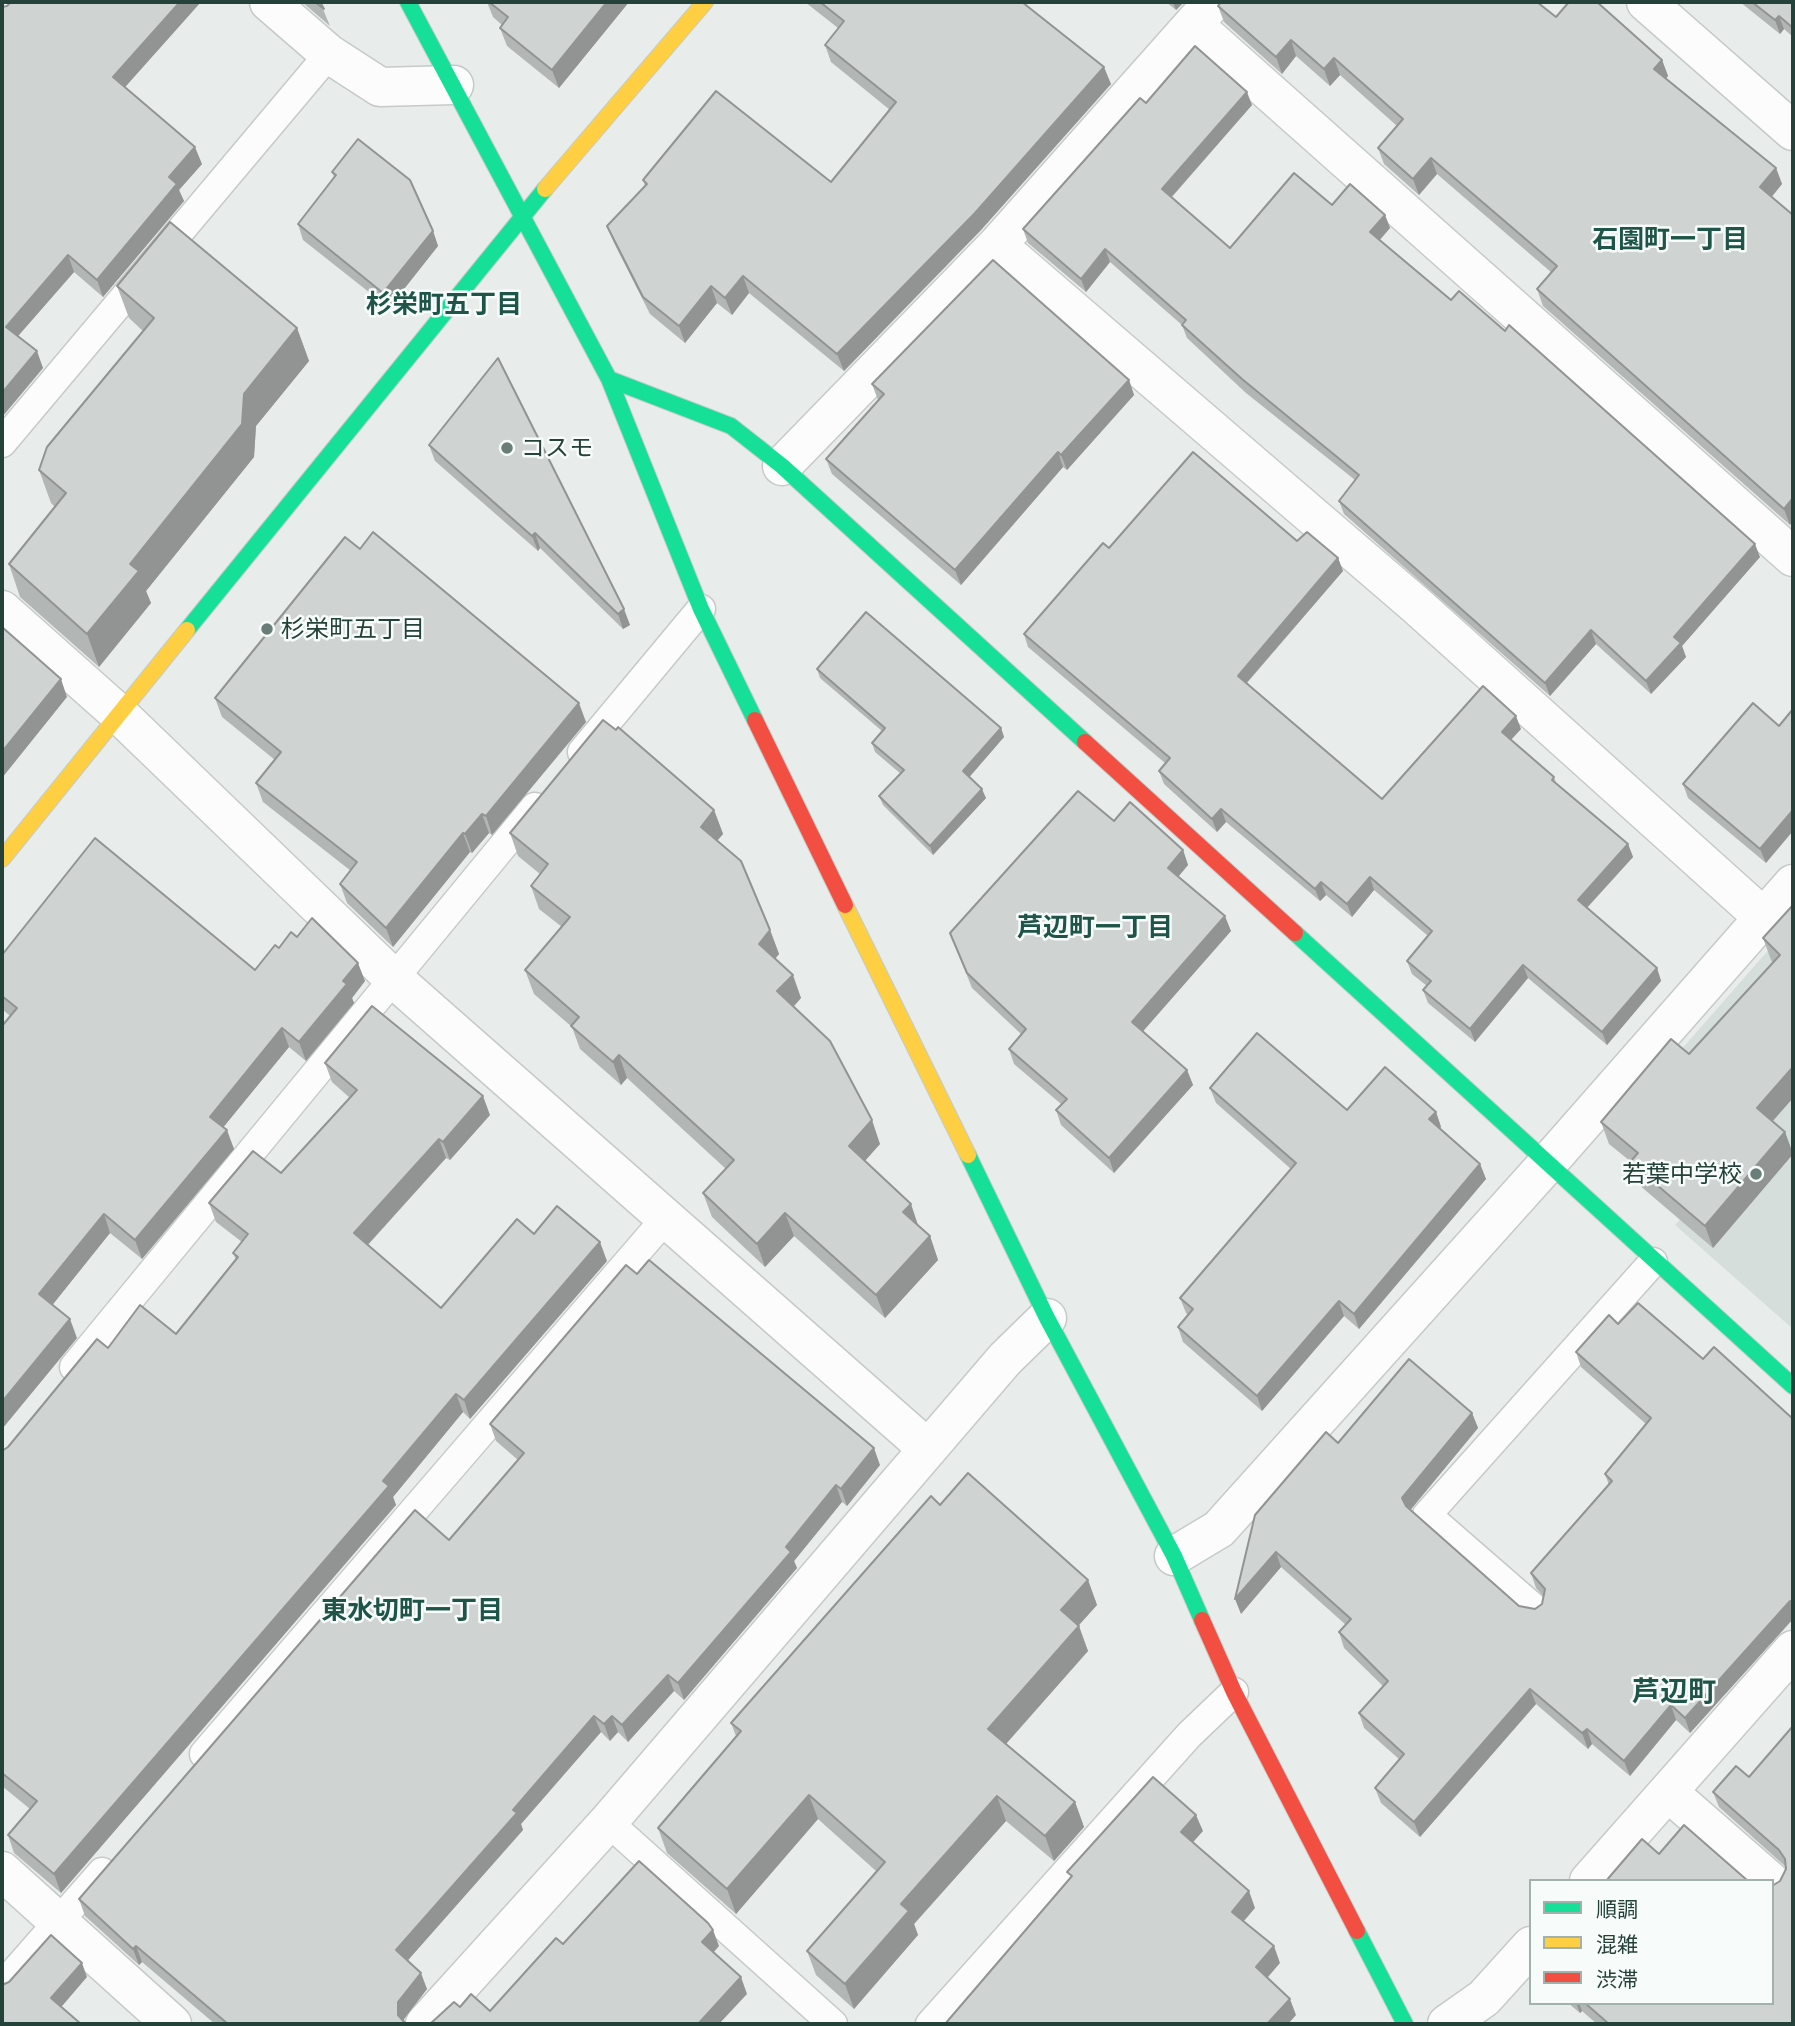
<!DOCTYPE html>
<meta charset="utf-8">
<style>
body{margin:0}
#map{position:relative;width:1795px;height:2026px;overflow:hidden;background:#e8edeb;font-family:Ubuntu,"Noto Sans JP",sans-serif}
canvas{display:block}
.frame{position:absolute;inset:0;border:4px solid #24423a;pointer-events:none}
.legend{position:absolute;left:1529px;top:1879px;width:245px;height:126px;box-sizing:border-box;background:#f7fbf9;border:2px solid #a3b1ad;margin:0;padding:9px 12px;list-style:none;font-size:21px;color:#24423a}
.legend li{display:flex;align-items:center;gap:14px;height:35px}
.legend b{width:35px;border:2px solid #a3b1ad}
</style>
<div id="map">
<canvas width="1795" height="2026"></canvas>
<div class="frame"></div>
<ul class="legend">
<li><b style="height:9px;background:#16e098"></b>順調</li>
<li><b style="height:9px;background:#ffcf43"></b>混雑</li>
<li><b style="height:9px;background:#f24e42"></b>渋滞</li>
</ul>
</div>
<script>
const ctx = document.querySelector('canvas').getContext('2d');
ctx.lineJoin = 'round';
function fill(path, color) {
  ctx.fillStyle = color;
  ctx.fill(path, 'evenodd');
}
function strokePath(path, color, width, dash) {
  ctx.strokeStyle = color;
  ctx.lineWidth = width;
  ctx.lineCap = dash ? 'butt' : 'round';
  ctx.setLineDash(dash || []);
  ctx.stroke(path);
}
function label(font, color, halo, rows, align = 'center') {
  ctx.font = font + ' Ubuntu,"Noto Sans JP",sans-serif';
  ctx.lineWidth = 5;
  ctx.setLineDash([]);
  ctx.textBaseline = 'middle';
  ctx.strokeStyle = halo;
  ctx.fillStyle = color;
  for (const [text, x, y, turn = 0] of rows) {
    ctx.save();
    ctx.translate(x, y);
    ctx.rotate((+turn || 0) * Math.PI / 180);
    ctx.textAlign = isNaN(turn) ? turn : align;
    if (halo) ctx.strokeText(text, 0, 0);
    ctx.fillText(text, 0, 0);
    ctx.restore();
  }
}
const built = new Path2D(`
 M1793,922V1329L1675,1225L1762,1122L1680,1051Z`);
const lane = new Path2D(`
 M2,443L329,54
 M582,752L701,609
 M74,1367L535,807
 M1535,1609L1427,1515L1653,1262
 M204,1754L666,1218
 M608,1822L833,2024
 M2,1986L102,1872
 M930,2024L1189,1735L1234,1692`);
const street = new Path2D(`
 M269,2L329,54L380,87L454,85
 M1646,2L1793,131
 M2,4L3,2
 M1194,25L1793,557
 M997,245L1416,605L1764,918
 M782,466L997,245L1213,2
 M2,610L119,714L393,978L928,1449
 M1174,1556L1219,1529L1547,1164L1793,884
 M1668,1792L1770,1881
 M2,1871L172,2024
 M1589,1881L1793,1650
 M425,2024L608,1822L1005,1359L1047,1318
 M1447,2024L1484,1998L1531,1946`);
const fast = new Path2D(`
 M408,2L609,379L701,609L755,720
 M609,379L731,426L782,466L1085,742
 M187,630L545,189
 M1295,933L1793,1386
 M968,1155L1047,1318L1174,1556L1202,1620
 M1357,1931L1405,2024`);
const slow = new Path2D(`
 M545,189L705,2
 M2,859L187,630
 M845,905L968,1155`);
const jam = new Path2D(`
 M755,720L845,905
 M1085,742L1295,933
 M1202,1620L1234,1692L1357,1931`);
const wall = new Path2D(`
 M302,2H320L330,26Z
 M487,2H629L559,88L507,46L500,28L502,25L493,17Z
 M805,2H1022L1111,84L981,230L844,371L749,293L732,315L717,303L685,343L650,314L614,243L607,226L645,186L643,180L831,182L890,110L831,62L825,45L838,28Z
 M1166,2H1184L1176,10Z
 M1740,2H1793V37L1784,29L1780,34Z
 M1218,6L1556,17L1662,60L1668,76L1666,79L1776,168L1782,184L1772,197L1790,525L1543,306L1537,289L1552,273L1437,174L1419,195L1384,164L1378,148L1397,126L1340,75L1330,86L1296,56L1282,74L1224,22Z
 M2,7L125,88L202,164L179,190L184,201L103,297L74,272L18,336L43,368L2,417Z
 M1146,103L1252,105L1172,197L1230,248L1332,205L1385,215L1390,228L1380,240L1451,300L1760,557L1682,646L1686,657L1651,694L1596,644L1550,696L1344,514L1339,501L1355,480L1246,393L1187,338L1182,325L1110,262L1086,292L1028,243L1023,229Z
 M332,172L433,231L438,246L389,308L303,240L298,224L334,177Z
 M117,286L297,328L309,361L256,426L254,457L146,591L151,603L99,667L20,597L9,564L55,507L51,503L39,470L143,331L129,318Z
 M1129,380L1134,395L1067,470L1063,467L961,585L832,474L826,459L878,400L872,384Z
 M429,445L578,518L630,625L623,629L540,548L538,551L435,461Z
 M1297,541L1338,558L1343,571L1247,683L1382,799L1521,729L1511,740L1554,777L1556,783L1628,844L1633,857L1587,908L1657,968L1661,981L1607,1045L1528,978L1475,1042L1428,1003L1423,990L1427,986L1412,974L1407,961L1428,936L1374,890L1352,917L1326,895L1320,901L1226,822L1217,832L1164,784L1159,771L1165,763L1028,647L1024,634L1109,548Z
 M817,669L1001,728L1004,737L969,777L986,798L933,855L883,805L879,796L901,774L875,752L872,743L882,731L820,678Z
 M215,698L586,722L492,835L489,833L472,853L470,852L393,947L347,903L340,884L351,871L263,802L256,783L275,760L222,717Z
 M1779,726L1766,863L1688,798L1683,784Z
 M714,810L723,834L717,841L770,930L779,954L775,959L801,998L794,1006L880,1144L864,1161L918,1226L930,1236L938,1260L885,1318L794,1236L765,1267L712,1217L703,1193L726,1169L627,1078L621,1085L580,1049L572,1027L534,994L525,970L562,927L539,909L531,886L540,874L518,856L510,833Z
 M1114,821L1183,850L1188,865L1178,877L1231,931L1143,1031L1187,1070L1193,1085L1114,1173L1061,1125L1056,1110L1061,1104L1014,1064L1009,1049L1021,1034L972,988L950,933Z
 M1793,905V1098L1772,1121L1785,1132L1793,1154L1713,1248L1638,1184L1630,1161L1609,1144L1601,1122L1689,1054L1773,963L1771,960L1763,938Z
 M297,937L365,981L352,998L354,1003L306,1061L289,1047L223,1127L234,1149L142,1259L110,1233L52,1305L77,1338L2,1429V1026L10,1016L2,1009V955L255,970L279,948Z
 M325,1063L490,1115L450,1160L446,1158L368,1245L441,1308L534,1234L607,1261L470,1419L463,1412L393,1497L396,1505L61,1893L14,1853L8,1835L30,1809L2,1786V1451L8,1447L108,1348L176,1334L236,1260L233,1253L242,1242L216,1222L209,1203L281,1173L350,1098L332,1082Z
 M1210,1088L1347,1110L1436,1112L1441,1127L1440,1128L1480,1164L1486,1179L1359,1329L1344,1316L1262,1411L1183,1342L1178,1327L1188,1315L1186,1313L1180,1298L1291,1169L1216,1103Z
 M1618,1324L1703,1359L1793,1419V1619L1690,1733L1676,1720L1630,1776L1592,1744L1588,1749L1536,1704L1420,1837L1381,1803L1375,1788L1400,1760L1364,1728L1359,1713L1383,1686L1344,1648L1339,1632L1346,1625L1281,1567L1241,1614L1338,1443L1472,1413L1478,1428L1410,1510L1519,1606L1535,1609L1542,1604L1544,1597L1536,1588L1531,1573L1609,1485L1605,1474L1646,1424L1581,1367L1576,1352Z
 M490,1424L880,1465L847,1506L842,1502L794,1561L797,1568L684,1700L674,1691L628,1742L618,1732L610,1741L601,1732L521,1824L523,1830L407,1961L427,1989L404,2019V2023L406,2024H215L142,1962L139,1965L85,1916L79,1899L449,1540L518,1460L496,1441Z
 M940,1505L1088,1580L1097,1605L1078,1626L1088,1651L1006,1744L1075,1802L1084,1827L1054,1861L1006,1821L914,1924L918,1935L854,2009L816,1975L807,1951L876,1871L818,1819L736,1914L667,1853L658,1828L736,1736L731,1723Z
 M1793,1726V2024H1597L1582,2011L1580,2013L1568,2003H1772L1780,1881L1786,1869V1867L1719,1807L1713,1792L1749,1777Z`);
const shadedWall = new Path2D(`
 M180,2H201L119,94L113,77Z
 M607,2H629L559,88L552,70Z
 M1173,2H1184L1176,10Z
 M1779,16L1784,29L1780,34L1775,20Z
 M1291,40L1296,56L1282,74L1276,57Z
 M1334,58L1340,75L1330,86L1324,69Z
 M1662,60L1668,76L1660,85L1654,69Z
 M1104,67L1111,84L981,230L844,371L837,354Z
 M1247,92L1252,105L1167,202L1162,189Z
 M195,147L202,164L179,190L184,201L103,297L97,280L169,177Z
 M1431,158L1437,174L1419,195L1413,179Z
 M1776,168L1782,184L1766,203L1760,187Z
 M1385,215L1390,228L1375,245L1370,232Z
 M433,231L438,246L389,308L383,293Z
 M1105,249L1110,262L1086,292L1081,279Z
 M68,255L74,272L12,343L6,327Z
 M743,276L749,293L732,315L725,298Z
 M711,286L717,303L685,343L679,326Z
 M297,328L309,361L256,426L254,457L146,591L151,603L99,667L87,634L130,564L244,394Z
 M37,351L43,368L2,417V393Z
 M1129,380L1134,395L1067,470L1061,455Z
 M1058,452L1063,467L961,585L955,570Z
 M1793,498V521L1790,525L1784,509Z
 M535,533L540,548L538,551L532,536Z
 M1755,544L1760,557L1682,646L1686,657L1651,694L1646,681L1674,637Z
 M1338,558L1343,571L1242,688L1238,676Z
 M624,609L630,625L623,629L618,614Z
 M1591,630L1596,644L1550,696L1545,683Z
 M61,679L67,697L2,778V752Z
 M579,703L586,722L492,835L486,816Z
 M1516,716L1521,729L1507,744L1502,732Z
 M1001,728L1004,737L966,781L963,771Z
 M982,789L986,798L933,855L930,846Z
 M1221,809L1226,822L1217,832L1212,819Z
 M714,810L723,834L709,850L701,827Z
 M1793,810V831L1766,863L1760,849Z
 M482,814L489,833L472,853L465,834Z
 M463,833L470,852L393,947L386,928Z
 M1628,844L1633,857L1582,913L1578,900Z
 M1183,850L1188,865L1173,883L1168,868Z
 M1370,877L1374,890L1352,917L1347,904Z
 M1321,882L1326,895L1320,901L1315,889Z
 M1225,916L1231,931L1138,1037L1132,1022Z
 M770,930L779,954L767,968L759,944Z
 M358,963L365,981L352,998L354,1003L306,1061L299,1042L343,981Z
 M1523,965L1528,978L1475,1042L1470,1029Z
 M1657,968L1661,981L1607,1045L1602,1032Z
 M793,975L801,998L786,1015L777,991Z
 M282,1028L289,1047L217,1135L210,1117Z
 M619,1055L627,1078L621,1085L613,1062Z
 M1793,1067V1098L1765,1130L1757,1108Z
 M1187,1070L1193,1085L1114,1173L1109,1158Z
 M483,1096L490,1115L450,1160L443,1142Z
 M1436,1112L1441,1127L1435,1134L1429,1119Z
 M872,1120L880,1144L857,1170L849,1146Z
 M227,1130L234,1149L142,1259L135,1240Z
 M1785,1132L1793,1154L1713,1248L1705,1226Z
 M439,1139L446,1158L361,1252L354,1233Z
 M1480,1164L1486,1179L1359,1329L1354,1314Z
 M911,1204L919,1228L903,1212Z
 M785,1213L794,1236L765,1267L757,1244Z
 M104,1214L110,1233L46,1313L39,1294Z
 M930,1236L938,1260L885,1318L876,1295Z
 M600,1242L607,1261L470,1419L464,1400Z
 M1339,1301L1344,1316L1262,1411L1257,1396Z
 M70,1319L77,1338L2,1429V1402Z
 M456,1394L463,1412L393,1497L396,1505L61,1893L54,1874Z
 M1472,1413L1478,1428L1408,1513L1402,1498Z
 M874,1448L880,1465L847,1506L841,1489Z
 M836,1485L842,1502L794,1561L797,1568L684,1700L678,1683Z
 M1276,1552L1281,1567L1241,1614L1235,1599Z
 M1088,1580L1097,1605L1070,1635L1061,1610Z
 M1790,1601L1793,1611V1619L1690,1733L1685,1718Z
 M1079,1626L1088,1651L997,1754L988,1729Z
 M668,1675L674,1691L628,1742L622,1725Z
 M1530,1689L1536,1704L1420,1837L1414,1822Z
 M1671,1705L1676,1720L1630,1776L1624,1761Z
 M594,1716L601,1732L521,1824L523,1830L402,1967L396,1950L513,1810Z
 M612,1716L618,1732L610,1741L604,1724Z
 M1587,1729L1592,1744L1588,1749L1582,1733Z
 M809,1795L818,1819L736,1914L727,1889Z
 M997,1796L1006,1821L914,1924L918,1935L854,2009L845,1984L901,1904Z
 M1075,1802L1084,1827L1054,1861L1045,1836Z
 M1196,1815L1203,1831L1187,1849L1181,1832Z
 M1249,1891L1255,1908L1238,1928L1232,1912Z
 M713,1930L719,1946L708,1959L702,1942Z
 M136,1946L142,1962L139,1965L133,1949Z
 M1274,1946L1280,1963L1262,1984L1256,1967Z
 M82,1963L87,1977L57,2012L51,1998Z
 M421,1973L427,1989L404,2019V2024L398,2015V2002Z
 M741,1977L747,1994L719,2024H698Z
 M1290,1999L1296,2015L1288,2024H1267Z
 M1576,2003H1579L1582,2011L1580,2013Z`);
const building = new Path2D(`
 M11,2H180L113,77L195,147L169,177L177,184L97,280L68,255L6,327L37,351L2,393V7L7,6Z
 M315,2H320L324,9Z
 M489,2H607L552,70L500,28L508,17Z
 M820,2H1022L1104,67L975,213L837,354L743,276L725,298L711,286L679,326L643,297L607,226L647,184L643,180L716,91L831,182L896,102L825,45L844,21Z
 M1221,2H1537L1556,17L1569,2H1597L1662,60L1654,69L1776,168L1760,187L1793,215V498L1784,509L1537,289L1557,266L1431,158L1413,179L1378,148L1403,119L1334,58L1324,69L1291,40L1276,57L1218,6Z
 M1752,2H1793V28L1779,16L1775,20Z
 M1195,46L1247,92L1162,189L1230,248L1294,173L1332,205L1350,184L1385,215L1370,232L1451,300L1459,291L1505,331L1509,325L1755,544L1674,637L1681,643L1646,681L1591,630L1545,683L1339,501L1359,475L1242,379L1182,325L1186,320L1105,249L1081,279L1023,229L1140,98L1146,103Z
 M358,139L410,180L433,231L383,293L298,224L336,175L332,172Z
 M170,222L297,328L244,394L242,424L130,564L139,571L87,634L9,564L66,493L39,470L47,447L154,318L117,286Z
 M993,260L1129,380L1061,455L1058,452L955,570L826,459L884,394L872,384Z
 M498,358L624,609L618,614L535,533L532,536L429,445Z
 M1193,452L1297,541L1307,532L1338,558L1238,676L1382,799L1483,686L1516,716L1502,732L1554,777L1552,780L1628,844L1578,900L1657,968L1602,1032L1523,965L1470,1029L1423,990L1431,981L1407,961L1432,931L1370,877L1347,904L1321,882L1315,889L1221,809L1212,819L1159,771L1170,758L1024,634L1103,543L1109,548Z
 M373,532L579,703L486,816L482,814L465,834L463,833L386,928L340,884L357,862L256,783L281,752L215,698L345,537L360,549Z
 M866,612L1001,728L963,771L982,789L930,846L879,796L904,770L872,743L885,728L817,669Z
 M2,627L61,679L2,752Z
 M1753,703L1779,726L1793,709V810L1760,849L1683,784Z
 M603,720L616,730L618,727L714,810L701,827L741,861L770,930L759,944L793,975L777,991L830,1041L872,1120L849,1146L911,1204L903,1212L930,1236L876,1295L785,1213L757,1244L703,1193L734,1160L619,1055L613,1062L571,1026L579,1017L525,970L570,917L531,886L548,864L510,833Z
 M1078,791L1114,821L1130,802L1183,850L1168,868L1225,916L1132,1022L1187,1070L1109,1158L1056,1110L1067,1099L1009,1049L1026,1029L967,973L950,933Z
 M95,838L255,970L275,945L279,948L291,932L297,937L312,918L358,963L343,981L347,984L299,1042L282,1028L210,1117L227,1130L135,1240L104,1214L39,1294L70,1319L2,1402V1026L17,1008L2,996V955Z
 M1793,905V1067L1757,1108L1785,1132L1705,1226L1630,1162L1638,1153L1601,1122L1671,1039L1689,1054L1780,955L1763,938Z
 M372,1006L483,1096L443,1142L439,1139L354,1233L441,1308L517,1219L534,1234L557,1206L600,1242L464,1400L456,1394L383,1481L389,1486L54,1874L8,1835L37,1801L2,1773V1451L8,1447L97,1339L108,1348L140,1305L176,1334L238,1257L233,1253L248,1234L209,1203L253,1151L281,1173L357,1090L325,1063Z
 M1257,1033L1347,1110L1385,1067L1436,1112L1429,1119L1480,1164L1354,1314L1339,1301L1257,1396L1178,1327L1193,1309L1180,1298L1296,1163L1210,1088Z
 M649,1260L874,1448L841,1489L836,1485L786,1547L791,1552L678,1683L668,1675L622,1725L612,1716L604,1724L594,1716L513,1810L517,1813L396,1950L421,1973L398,2002V2015L406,2024H228L136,1946L133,1949L79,1899L415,1510L449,1540L524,1453L490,1424L626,1265L637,1274Z
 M1638,1303L1703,1359L1714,1347L1793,1419V1604L1790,1601L1685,1718L1671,1705L1624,1761L1587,1729L1582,1733L1530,1689L1414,1822L1375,1788L1404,1754L1359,1713L1388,1681L1339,1632L1351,1619L1276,1552L1235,1599L1255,1515L1326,1432L1338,1443L1409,1359L1472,1413L1402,1498L1406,1506L1519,1606L1535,1609L1542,1604L1545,1589L1531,1573L1612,1481L1605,1474L1651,1418L1576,1352L1609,1315L1618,1324Z
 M968,1473L1088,1580L1061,1610L1079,1626L988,1729L1075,1802L1045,1836L997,1796L901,1904L909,1911L845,1984L807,1951L885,1862L809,1795L727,1889L658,1828L741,1731L731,1723L931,1496L940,1505Z
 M1793,1726V2024H1609L1585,2003H1772V1886L1780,1881L1786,1869L1785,1859L1779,1850L1713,1792L1736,1766L1749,1777Z
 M1153,1777L1196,1815L1181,1832L1249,1891L1232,1912L1274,1946L1256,1967L1290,1999L1267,2024H945L1072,1876L1067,1872Z
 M1684,1825L1748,1881H1606L1642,1839L1659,1854Z
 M639,1861L708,1923L713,1930L702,1942L741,1977L698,2024H430L454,2002L460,2007L471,1994L490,2011L556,1938L563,1944Z
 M51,1935L82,1963L51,1998L81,2024H2V1985L9,1982Z`);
const markers = [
 [507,448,7,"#697e78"],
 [267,629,7,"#697e78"],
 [1756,1174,7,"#697e78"]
];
const poiNames = [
 ["コスモ",521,448],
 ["杉栄町五丁目",281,629],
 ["若葉中学校",1742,1174,"right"]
];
const neighbourhoodNames = [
 ["石園町一丁目",1670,239],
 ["杉栄町五丁目",444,304],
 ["芦辺町一丁目",1095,927],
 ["東水切町一丁目",412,1610]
];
const quarterNames = [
 ["芦辺町",1674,1692]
];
fill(built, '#d6dedb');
strokePath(lane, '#c5cac8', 31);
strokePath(street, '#c5cac8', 41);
strokePath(fast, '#c3cbc8', 18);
strokePath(slow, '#c3cbc8', 18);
strokePath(jam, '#c3cbc8', 18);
strokePath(lane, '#fcfcfc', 28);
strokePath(street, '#fcfcfc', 38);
strokePath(fast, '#16e098', 16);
strokePath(slow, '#ffcf43', 16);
strokePath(jam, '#f24e42', 16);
fill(wall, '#b2b6b5');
fill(shadedWall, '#919493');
fill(building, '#cfd4d2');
strokePath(building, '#919493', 2);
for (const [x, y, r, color] of markers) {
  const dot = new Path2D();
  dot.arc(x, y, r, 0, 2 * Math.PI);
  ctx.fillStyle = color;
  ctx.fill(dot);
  strokePath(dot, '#f7fbf9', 2.5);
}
label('24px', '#24423a', '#f7fbf9', poiNames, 'left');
label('bold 26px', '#1f5548', '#f7fbf9', neighbourhoodNames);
label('bold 28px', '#1f5548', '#f7fbf9', quarterNames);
</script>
